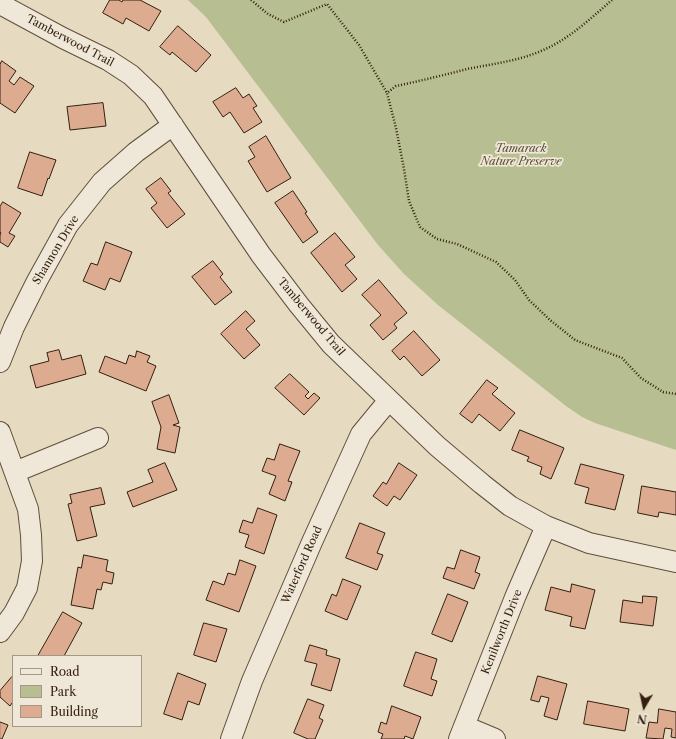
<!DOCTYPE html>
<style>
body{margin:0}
#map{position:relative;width:676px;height:739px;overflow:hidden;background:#e6dac1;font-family:"Libre Caslon Text",serif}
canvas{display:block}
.legend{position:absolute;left:12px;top:655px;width:130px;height:72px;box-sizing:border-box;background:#efe7d7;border:1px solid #a49787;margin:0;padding:5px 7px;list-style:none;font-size:12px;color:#331f0e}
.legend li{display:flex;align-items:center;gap:8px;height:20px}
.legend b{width:20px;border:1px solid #a49787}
.north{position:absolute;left:624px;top:687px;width:40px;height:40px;-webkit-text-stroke:3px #efe7d7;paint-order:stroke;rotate:189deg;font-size:11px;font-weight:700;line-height:16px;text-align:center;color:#331f0e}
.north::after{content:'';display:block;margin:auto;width:14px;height:18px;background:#331f0e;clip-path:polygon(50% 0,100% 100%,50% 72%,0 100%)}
</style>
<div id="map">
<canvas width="676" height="739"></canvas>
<ul class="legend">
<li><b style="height:5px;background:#efe7d7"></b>Road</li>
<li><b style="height:11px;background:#b7bf92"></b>Park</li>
<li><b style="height:11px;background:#ddab90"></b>Building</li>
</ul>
<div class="north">N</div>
</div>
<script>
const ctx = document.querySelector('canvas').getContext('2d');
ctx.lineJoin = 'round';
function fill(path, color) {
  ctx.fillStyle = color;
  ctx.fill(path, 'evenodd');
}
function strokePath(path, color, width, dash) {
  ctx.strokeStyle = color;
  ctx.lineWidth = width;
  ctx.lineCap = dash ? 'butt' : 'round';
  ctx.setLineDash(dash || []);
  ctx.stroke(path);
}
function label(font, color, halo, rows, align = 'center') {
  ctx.font = font + ' "Libre Caslon Text",serif';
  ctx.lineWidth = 3.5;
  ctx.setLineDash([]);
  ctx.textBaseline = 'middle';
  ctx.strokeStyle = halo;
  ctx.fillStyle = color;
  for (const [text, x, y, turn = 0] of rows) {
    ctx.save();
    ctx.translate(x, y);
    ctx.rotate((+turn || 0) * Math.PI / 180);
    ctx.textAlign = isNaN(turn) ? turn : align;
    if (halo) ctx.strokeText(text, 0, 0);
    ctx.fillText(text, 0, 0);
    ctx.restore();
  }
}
const green = new Path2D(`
 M188,0H676V450L595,423L582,417L566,406L438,305L404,274L378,245L206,17Z`);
const building = new Path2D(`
 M110,0H119L122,2L123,0H140L161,11L149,31L126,18L123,24L103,13Z
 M178,26L211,55L196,72L172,52L170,55L160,47Z
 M2,61L16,71L9,81L14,85L20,77L34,86L15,113L0,103V65Z
 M236,88L243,98L249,94L257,106L253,108L262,122L244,133L230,112L223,117L213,102Z
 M103,103L106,126L70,130L67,107Z
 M266,136L291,178L267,192L248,161L255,157L249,147Z
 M30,152L56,160L49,179L48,178L42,196L18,188Z
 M161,178L171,191L168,193L185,214L167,228L151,208L157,203L146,189Z
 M293,191L307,212L305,213L318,232L303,243L275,203Z
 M3,202L21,213L9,233L15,236L8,247L0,242V235L1,233L0,232V207Z
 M335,233L355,257L345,265L357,279L342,292L311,253Z
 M106,242L132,252L120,282L110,278L105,290L83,281L91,263L97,265Z
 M213,261L223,274L220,277L232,292L215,305L192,277Z
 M379,280L407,313L394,324L397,328L383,340L370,325L381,315L362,295Z
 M246,311L255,321L246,329L260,345L244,359L221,334Z
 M414,331L440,360L422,376L404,356L400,360L392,351Z
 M59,350L62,360L81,355L86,374L36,388L30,366L49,361L47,353Z
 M137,351L150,356L147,362L156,366L146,391L99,372L105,356L126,364L129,355L135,357Z
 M290,374L309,392L305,396L308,399L314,393L320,398L304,415L275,388Z
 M487,380L498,388L492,394L515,413L500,431L479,414L472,423L460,414Z
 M169,395L179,423L173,425L180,427L175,453L157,449L161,427L152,402Z
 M520,430L564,448L551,479L540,474L542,467L527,461L529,457L512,450Z
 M280,444L300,451L288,481L292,482L285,501L269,494L276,476L262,471L267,458L274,460Z
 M165,463L177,490L133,507L127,492L153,482L148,470Z
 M399,463L417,475L400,500L394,496L387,506L373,496L383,482L386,484Z
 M581,464L624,475L615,510L585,503L589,488L575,484Z
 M642,486L676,492V515L659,512L658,517L638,513Z
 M101,488L105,504L90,507L97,536L77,541L68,504L72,503L70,495Z
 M258,508L277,515L264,554L245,547L249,535L239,532L243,520L252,523Z
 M360,523L385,533L377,553L383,555L377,570L346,558Z
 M461,550L480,557L475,572L480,574L474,589L443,578L447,567L454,569Z
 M84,555L108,560L106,571L114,573L112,584L103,582L101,590L97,589L93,609L71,605L78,567L81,568Z
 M240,560L256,566L239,612L206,600L213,581L224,585L228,573L235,575Z
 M343,579L361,586L347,620L325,611L332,594L336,596Z
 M572,584L595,590L585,629L570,626L572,617L545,610L551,587L570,592Z
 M448,594L468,602L452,642L432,634Z
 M643,596L657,597L653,626L620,622L623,600L642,603Z
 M63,612L82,623L64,656H38Z
 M204,623L227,629L216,662L194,655Z
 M310,645L327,650L326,655L340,659L331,691L311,685L317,664L305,661Z
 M416,652L437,659L431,679L437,681L432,696L404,686Z
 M178,673L206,684L199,705L188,701L182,720L164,714Z
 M538,676L567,684L557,720L544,716L549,698L541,696L539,702L531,700Z
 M12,677L13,678V704L12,703L10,706L0,697V691Z
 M308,699L324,705L319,718L323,720L315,739H308L294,733Z
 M588,701L629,709L625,731L584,724Z
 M392,706L421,717L413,739L405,736L404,739H381L383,734L378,732L381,722L386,724Z
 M659,709L676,712V738L671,737L672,729L665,728L663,739L646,738L649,722L657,723Z
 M0,722L8,725L2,739H0Z`);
const path = new Path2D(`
 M251,0L268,14L284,22L327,4L359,45L387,93
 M612,0C590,19 568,40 541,51C518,61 492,64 467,69C444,75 420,81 396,86L387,93L396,128L404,169L409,201L420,227L437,239L457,244L496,262L515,280L529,300L550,320L575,340L622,358L641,378L663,392L676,394`);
const minor = new Path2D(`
 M0,4L63,38L108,60L131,75L153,96L261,255L299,305L331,344L437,446L482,484L510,506L546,526L589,543L676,562
 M0,362L14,327L37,281L68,225L102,182L136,152L173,125
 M0,432L28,509L31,535L32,561L27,588L14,613L0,632
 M15,472L98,438
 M464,726L495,739
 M231,739L252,681L312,542L361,434L389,400
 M459,739L516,595L546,526`);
const streetNames = [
 ["Tamberwood Trail",70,41,28],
 ["Shannon Drive",56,250,-59],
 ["Tamberwood Trail",311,317,50],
 ["Waterford Road",302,565,-66],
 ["Kenilworth Drive",502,632,-68]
];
const parkNames = [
 ["Tamarack",521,149],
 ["Nature Preserve",521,162]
];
fill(green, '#b7bf92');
fill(building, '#ddab90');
strokePath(building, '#331f0e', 1);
strokePath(minor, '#604e3b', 22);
strokePath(path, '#331f0e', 2.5, [1, 2]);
strokePath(minor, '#efe7d7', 20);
label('11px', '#331f0e', '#efe7d7', streetNames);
label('italic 11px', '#5b4f36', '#efe7d7', parkNames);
</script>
